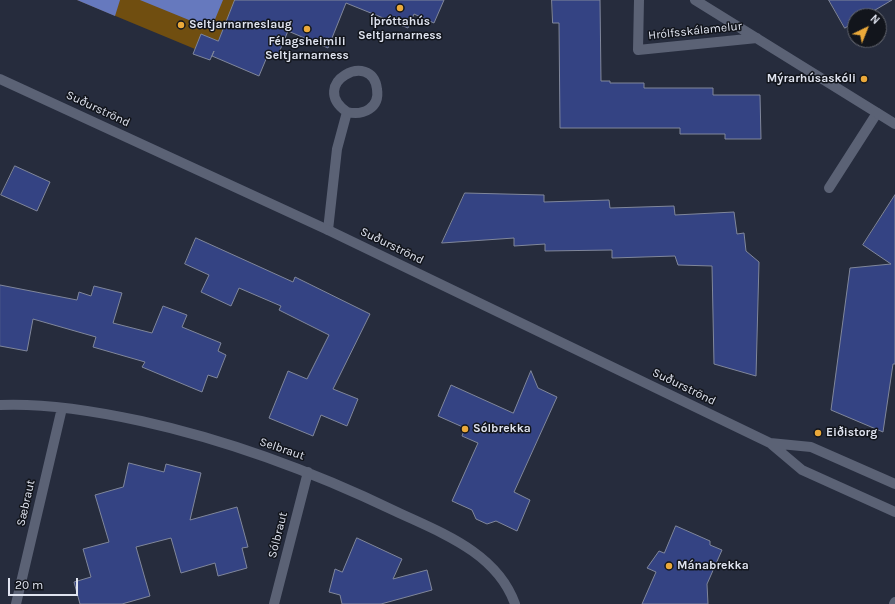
<!DOCTYPE html>
<meta charset="utf-8">
<style>
body{margin:0}
#map{position:relative;width:895px;height:604px;overflow:hidden;background:#262c3d;font-family:Karla,sans-serif}
canvas{display:block}
.north{position:absolute;left:847px;top:8px;width:40px;height:40px;box-sizing:border-box;background:#12151c;border:1px solid #646770;border-radius:50%;rotate:43deg;font-size:11px;font-weight:700;line-height:16px;text-align:center;color:#dfe3ef}
.north::after{content:'';display:block;margin:auto;width:14px;height:18px;background:#eba93a;clip-path:polygon(50% 0,100% 100%,50% 72%,0 100%)}
.scale{position:absolute;left:8px;top:578px;width:70px;height:18px;box-sizing:border-box;border:2px solid #dfe3ef;border-top:0;padding-left:5px;font-size:12px;line-height:14px;white-space:nowrap;color:#dfe3ef;-webkit-text-stroke:3px #12151c;paint-order:stroke}
</style>
<div id="map">
<canvas width="895" height="604"></canvas>
<div class="north">N</div>
<div class="scale">20 m</div>
</div>
<script>
const ctx = document.querySelector('canvas').getContext('2d');
ctx.lineJoin = 'round';
function fill(path, color) {
  ctx.fillStyle = color;
  ctx.fill(path, 'evenodd');
}
function strokePath(path, color, width, dash) {
  ctx.strokeStyle = color;
  ctx.lineWidth = width;
  ctx.lineCap = dash ? 'butt' : 'round';
  ctx.setLineDash(dash || []);
  ctx.stroke(path);
}
function label(font, color, halo, rows, align = 'center') {
  ctx.font = font + ' Karla,sans-serif';
  ctx.lineWidth = 3;
  ctx.setLineDash([]);
  ctx.textBaseline = 'middle';
  ctx.strokeStyle = halo;
  ctx.fillStyle = color;
  for (const [text, x, y, turn = 0] of rows) {
    ctx.save();
    ctx.translate(x, y);
    ctx.rotate((+turn || 0) * Math.PI / 180);
    ctx.textAlign = isNaN(turn) ? turn : align;
    if (halo) ctx.strokeText(text, 0, 0);
    ctx.fillText(text, 0, 0);
    ctx.restore();
  }
}
const green = new Path2D(`
 M77,0H235L218,41L201,34L195,49Z`);
const water = new Path2D(`
 M77,0H120L115,16Z
 M140,0H223L211,29Z`);
const building = new Path2D(`
 M235,0H444L434,23L414,14L408,28L346,3L328,48L288,31L278,55L269,52L259,76L212,56L214,51L210,60L193,54L201,34L218,41Z
 M552,0H600L601,81H610V83H644V88H713V95H760L761,139H725V134H680V128H560L559,23H553Z
 M829,0H892L865,16H855V22L845,28Z
 M15,166L50,182L37,211L1,195Z
 M465,193L544,195V202L609,200L610,208L674,206L675,215L734,212L737,234L744,233L746,251L759,262L756,376L714,364L712,266L678,265L675,256L612,258V250L545,251V244L514,246V238L442,243Z
 M895,195V364H893L883,432L831,410L850,268L891,264L863,245Z
 M196,238L293,282L295,277L370,314L333,389L358,399L347,426L321,415L313,436L269,418L288,371L307,379L329,335L279,310L281,306L239,288L231,306L201,292L209,275L185,264Z
 M0,285L77,300L79,292L91,296L94,286L122,293L113,323L152,333L163,306L187,315L182,327L221,343L218,351L226,355L217,378L208,375L202,392L142,367L145,362L93,347L96,337L33,319L27,351L0,346Z
 M531,371L538,388L557,397L514,492L530,500L517,531L496,521L487,524L476,519L472,510L452,501L478,443L462,436L465,428L438,416L451,385L513,413Z
 M129,463L164,472L166,464L201,473L190,520L237,507L248,547L242,548L247,568L218,576L215,563L181,573L171,538L136,547L150,596L122,604H80L74,582L91,577L83,549L109,542L95,495L123,487Z
 M676,526L710,541V545L722,550L707,584L708,604H642L656,572L647,568L659,551L664,553Z
 M357,538L402,559L393,579L427,570L432,590L381,604H342L340,595L329,592L335,569L342,572Z`);
const lane = new Path2D(`
 M829,188L877,113
 M328,230L337,149L347,112C363,116 380,108 377,89C372,49 307,84 347,112`);
const street = new Path2D(`
 M639,0L638,50L757,38
 M695,0L895,124
 M0,405C47,403 95,411 141,421C232,441 314,472 397,512C442,533 497,553 515,604
 M16,604L62,408
 M274,604L308,472`);
const secondary = new Path2D(`
 M0,79L328,230L770,443L802,470L895,512
 M770,443L811,447L895,484
 M894,604L895,602`);
const markers = [
 [400,8,4,"#eba93a"],
 [181,25,4,"#eba93a"],
 [307,29,4,"#eba93a"],
 [864,79,4,"#eba93a"],
 [465,429,4,"#eba93a"],
 [818,433,4,"#eba93a"],
 [669,566,4,"#eba93a"]
];
const poiNames = [
 ["Íþróttahús",400,22,"center"],
 ["Seltjarnarness",400,36,"center"],
 ["Seltjarnarneslaug",189,25],
 ["Félagsheimili",307,42,"center"],
 ["Seltjarnarness",307,56,"center"],
 ["Mýrarhúsaskóli",856,79,"right"],
 ["Sólbrekka",473,429],
 ["Eiðistorg",826,433],
 ["Mánabrekka",677,566]
];
const streetNames = [
 ["Hrólfsskálamelur",695,31,-6],
 ["Suðurströnd",98,109,25],
 ["Suðurströnd",392,246,26],
 ["Suðurströnd",684,387,26],
 ["Selbraut",282,449,19],
 ["Sæbraut",26,503,-77],
 ["Sólbraut",278,535,-76]
];
fill(green, '#704e10');
fill(water, '#6679be');
fill(building, '#344383');
strokePath(building, '#80879b', 1);
strokePath(lane, '#5b6275', 10);
strokePath(street, '#5b6275', 10);
strokePath(secondary, '#5b6275', 10);
for (const [x, y, r, color] of markers) {
  const dot = new Path2D();
  dot.arc(x, y, r, 0, 2 * Math.PI);
  ctx.fillStyle = color;
  ctx.fill(dot);
  strokePath(dot, '#12151c', 1.5);
}
label('bold 12px', '#dfe3ef', '#12151c', poiNames, 'left');
label('12px', '#dfe3ef', '#12151c', streetNames);
</script>
